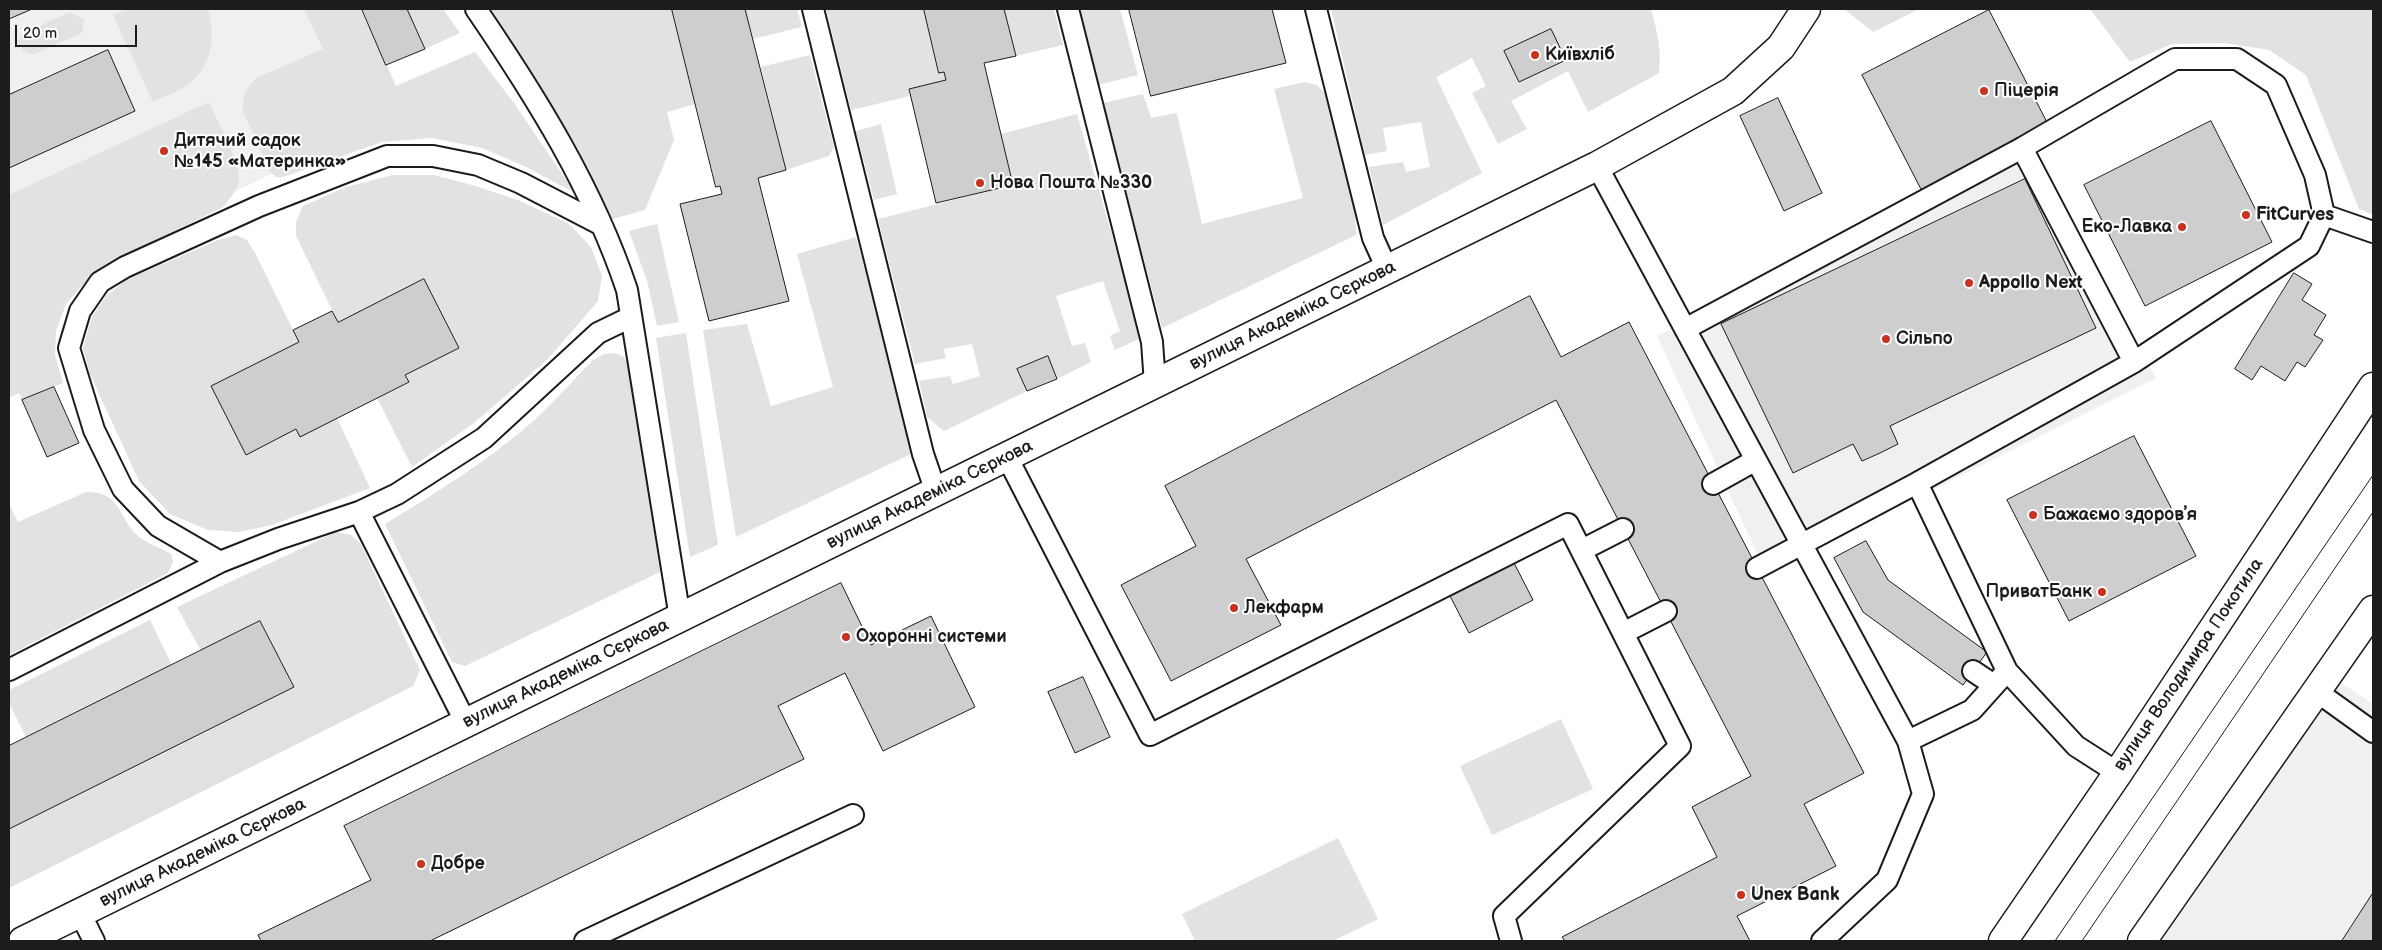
<!DOCTYPE html>
<meta charset="utf-8">
<style>
body{margin:0}
#map{position:relative;width:2382px;height:950px;overflow:hidden;background:#fff;font-family:"Balsamiq Sans",sans-serif}
canvas{display:block}
.frame{position:absolute;inset:0;border:10px solid #1c1c1c;pointer-events:none}
.scale{position:absolute;left:15px;top:25px;width:122px;height:22px;box-sizing:border-box;border:2px solid #1c1c1c;border-top:0;padding-left:6px;font-size:15px;line-height:18px;white-space:nowrap;color:#1c1c1c;-webkit-text-stroke:4px #fff;paint-order:stroke}
</style>
<div id="map">
<canvas width="2382" height="950"></canvas>
<div class="frame"></div>
<div class="scale">20 m</div>
</div>
<script>
const ctx = document.querySelector('canvas').getContext('2d');
ctx.lineJoin = 'round';
function fill(path, color) {
  ctx.fillStyle = color;
  ctx.fill(path, 'evenodd');
}
function strokePath(path, color, width, dash) {
  ctx.strokeStyle = color;
  ctx.lineWidth = width;
  ctx.lineCap = dash ? 'butt' : 'round';
  ctx.setLineDash(dash || []);
  ctx.stroke(path);
}
function label(font, color, halo, rows, align = 'center') {
  ctx.font = font + ' "Balsamiq Sans",sans-serif';
  ctx.lineWidth = 4;
  ctx.setLineDash([]);
  ctx.textBaseline = 'middle';
  ctx.strokeStyle = halo;
  ctx.fillStyle = color;
  for (const [text, x, y, turn = 0] of rows) {
    ctx.save();
    ctx.translate(x, y);
    ctx.rotate((+turn || 0) * Math.PI / 180);
    ctx.textAlign = isNaN(turn) ? turn : align;
    if (halo) ctx.strokeText(text, 0, 0);
    ctx.fillText(text, 0, 0);
    ctx.restore();
  }
}
const built = new Path2D(`
 M9,9H333L383,120L9,301Z
 M2023,146L2041,168L2156,378L1766,573L1657,336Z
 M2337,680L2373,704V941H2151Z`);
const green = new Path2D(`
 M128,9H208C216,35 212,66 189,84C179,92 164,96 153,102L113,15Z
 M304,9H362L396,86L475,52L514,103L575,193L526,167L482,148L432,138L382,142L283,177H276L270,172L243,111C242,97 246,88 256,78L323,49Z
 M407,9H443L460,33L425,49Z
 M485,9H672L696,104L667,112L674,140L645,210L609,220L584,163Z
 M745,9H797L802,27L753,39Z
 M826,9H924L939,73L944,72L946,80L909,89L910,96L851,110Z
 M1004,9H1054L1063,45L1016,56Z
 M1092,9H1120L1138,75L1098,85L1080,11Z
 M1331,9H1651C1657,31 1662,50 1659,73L1588,112L1568,71L1511,101L1527,129L1498,144L1472,93L1486,86L1472,58L1436,77L1482,173L1383,225L1369,167L1403,162L1406,172L1430,167L1421,122L1383,128L1387,151L1365,155Z
 M1844,9H1919L1873,32Z
 M2090,9H2373V215L2359,209L2306,75L2269,50L2224,43L2172,44L2130,62Z
 M70,12L84,20L82,33L32,55L22,50L18,42L22,34Z
 M810,55L834,147L829,156L786,170L761,67Z
 M1305,82L1317,85L1325,93L1355,210L1356,235L1162,328L1103,103L1143,94L1151,118L1177,113L1202,224L1303,198L1274,89Z
 M209,102C216,119 239,160 239,177C239,190 230,198 223,207L105,265L86,281L66,304L56,331L55,355L63,383L22,400L19,393L9,398V195Z
 M1077,114L1126,284L1139,339L1115,350L1110,336L1120,331L1103,281L1056,296L1072,346L1085,343L1091,362L1057,379L1047,357L1018,369L1027,391L944,431L927,417L919,381L950,376L953,384L980,376L972,344L944,349L946,358L915,364L878,219L1013,185L1001,134Z
 M881,124L897,194L874,200L856,131Z
 M393,175H434L472,185L518,200L569,224L591,247L602,276L598,301L547,360L474,423L412,467L377,398L409,382L405,375L459,348L424,279L338,322L296,236V222L303,206L346,187Z
 M657,224L679,322L657,326L647,281L629,231Z
 M236,235L247,240L255,253L299,342L211,386L246,455L296,429L300,437L337,418L370,488L272,525L239,532L208,530L170,514L139,481L90,374L83,348L92,317L106,296L126,280L218,240Z
 M856,237L906,420L911,454L736,537L703,330L747,324L771,406L833,387L797,254Z
 M686,333L718,545L690,557L656,338Z
 M615,353L624,357L630,370L660,572L465,666L452,662L385,524C436,493 486,462 531,423C553,404 572,381 593,360L604,354Z
 M86,492C122,492 117,516 137,535C146,544 160,547 171,554L173,562L168,573L9,655V504L18,522Z
 M336,532L351,535L361,544L420,670L413,686L9,888V829L294,687L261,622L201,651L177,607Z
 M150,620L172,665L26,737L9,703V690Z
 M1561,719L1593,789L1492,835L1460,766Z
 M1338,838L1378,919L1333,941H1195L1182,914Z`);
const building = new Path2D(`
 M9,9H32L9,19Z
 M362,9H407L425,49L386,65Z
 M672,9H745L786,170L758,178L789,301L709,321L680,204L722,194L720,186L716,187Z
 M924,9H1004L1016,56L984,63L1013,185L936,203L909,89L946,80L944,72L939,73Z
 M1129,9H1272L1286,63L1151,96Z
 M1989,10L2051,130L1924,195L1862,75Z
 M1551,29L1566,60L1519,82L1504,51Z
 M108,50L135,111L9,168V95Z
 M1778,98L1822,193L1784,211L1740,116Z
 M2211,121L2272,242L2145,306L2084,185Z
 M2025,179L2096,328L1890,426L1898,444L1880,453L1862,461L1853,444L1793,473L1721,324Z
 M2294,273L2312,284L2302,300L2326,315L2314,335L2323,340L2305,367L2297,362L2285,381L2261,366L2252,380L2235,369Z
 M424,279L459,348L405,375L409,382L300,437L296,429L246,455L211,386L299,342L293,330L332,311L338,322Z
 M1530,296L1561,357L1629,322L1864,773L1804,804L1836,866L1737,916L1750,941H1565L1562,937L1717,857L1692,807L1751,776L1556,400L1246,559L1281,625L1171,681L1121,585L1196,546L1165,486Z
 M1048,356L1057,379L1027,391L1017,369Z
 M54,387L79,443L47,457L22,400Z
 M2134,436L2196,556L2069,621L2007,500Z
 M1866,541L1888,580L1987,652L1963,685L1863,612L1834,558Z
 M1513,561L1533,600L1469,633L1449,594Z
 M841,583L871,645L931,616L975,707L883,751L845,673L778,706L804,759L430,941H261L258,935L371,880L344,826Z
 M260,621L294,687L9,829V746Z
 M1083,677L1110,737L1075,753L1048,692Z
 M2373,893V941H2342Z`);
const lane = new Path2D(`
 M476,9C536,97 593,188 627,290L680,618
 M813,9L923,454L936,492
 M1068,9L1152,342L1155,384
 M1316,9L1373,238L1387,269
 M2022,148L2134,362
 M1597,166L1908,741L1923,794L1887,880L1822,941
 M1685,329L2022,148L2175,59H2237L2276,85L2315,175L2324,215
 M1007,457L1150,735L1568,524L1680,746L1504,916L1511,941
 M1713,484L1756,460
 M359,512L397,494L484,438L598,333L631,317
 M1582,550L1623,529
 M220,562L158,526L123,489L94,430L69,348L80,311L100,282L125,267L259,206L387,156H433L478,165L521,183L600,224
 M1757,568L1917,483
 M1623,633L1666,611
 M9,670L220,562L278,539L359,512L466,723
 M1973,671L1994,685
 M2316,691L2373,732
 M1908,741L1972,710L2007,671
 M2118,773L2076,746L2007,671L1917,483L2134,362L2309,246L2324,215L2373,232
 M80,913L94,941
 M585,941L853,815`);
const street = new Path2D(`
 M23,941L1597,166L1733,91L1781,47L1806,9`);
const secondary = new Path2D(`
 M2003,941L2118,773L2373,387
 M2142,941L2373,610`);
const tram = new Path2D(`
 M2055,941L2373,475
 M2082,941L2373,512`);
const markers = [
 [1535,55,5,"#c8321e"],
 [1984,91,5,"#c8321e"],
 [164,151,5,"#c8321e"],
 [980,183,5,"#c8321e"],
 [2246,215,5,"#c8321e"],
 [2182,227,5,"#c8321e"],
 [1969,283,5,"#c8321e"],
 [1886,339,5,"#c8321e"],
 [2033,515,5,"#c8321e"],
 [2102,592,5,"#c8321e"],
 [1234,608,5,"#c8321e"],
 [846,637,5,"#c8321e"],
 [421,864,5,"#c8321e"],
 [1741,895,5,"#c8321e"]
];
const poiNames = [
 ["Київхліб",1545,55],
 ["Піцерія",1994,91],
 ["Дитячий садок",174,141],
 ["№145 «Материнка»",174,162],
 ["Нова Пошта №330",990,183],
 ["FitCurves",2256,215],
 ["Еко-Лавка",2172,227,"right"],
 ["Appollo Next",1979,283],
 ["Сільпо",1896,339],
 ["Бажаємо здоровʼя",2043,515],
 ["ПриватБанк",2092,592,"right"],
 ["Лекфарм",1244,608],
 ["Охоронні системи",856,637],
 ["Добре",431,864],
 ["Unex Bank",1751,895]
];
const streetNames = [
 ["вулиця Академіка Сєркова",1293,316,-26],
 ["вулиця Академіка Сєркова",930,495,-26],
 ["вулиця Володимира Покотила",2189,665,-56],
 ["вулиця Академіка Сєркова",566,674,-26],
 ["вулиця Академіка Сєркова",203,853,-26]
];
fill(built, '#f0f0f0');
fill(green, '#e2e2e2');
fill(building, '#cecece');
strokePath(building, '#1c1c1c', 1);
strokePath(lane, '#1c1c1c', 24);
strokePath(street, '#1c1c1c', 31);
strokePath(secondary, '#1c1c1c', 31);
strokePath(lane, '#fff', 20);
strokePath(street, '#fff', 28);
strokePath(secondary, '#fff', 28);
strokePath(tram, '#1c1c1c', 1);
for (const [x, y, r, color] of markers) {
  const dot = new Path2D();
  dot.arc(x, y, r, 0, 2 * Math.PI);
  ctx.fillStyle = color;
  ctx.fill(dot);
  strokePath(dot, '#fff', 2);
}
label('bold 18px', '#1c1c1c', '#fff', poiNames, 'left');
label('18px', '#1c1c1c', '#fff', streetNames);
</script>
